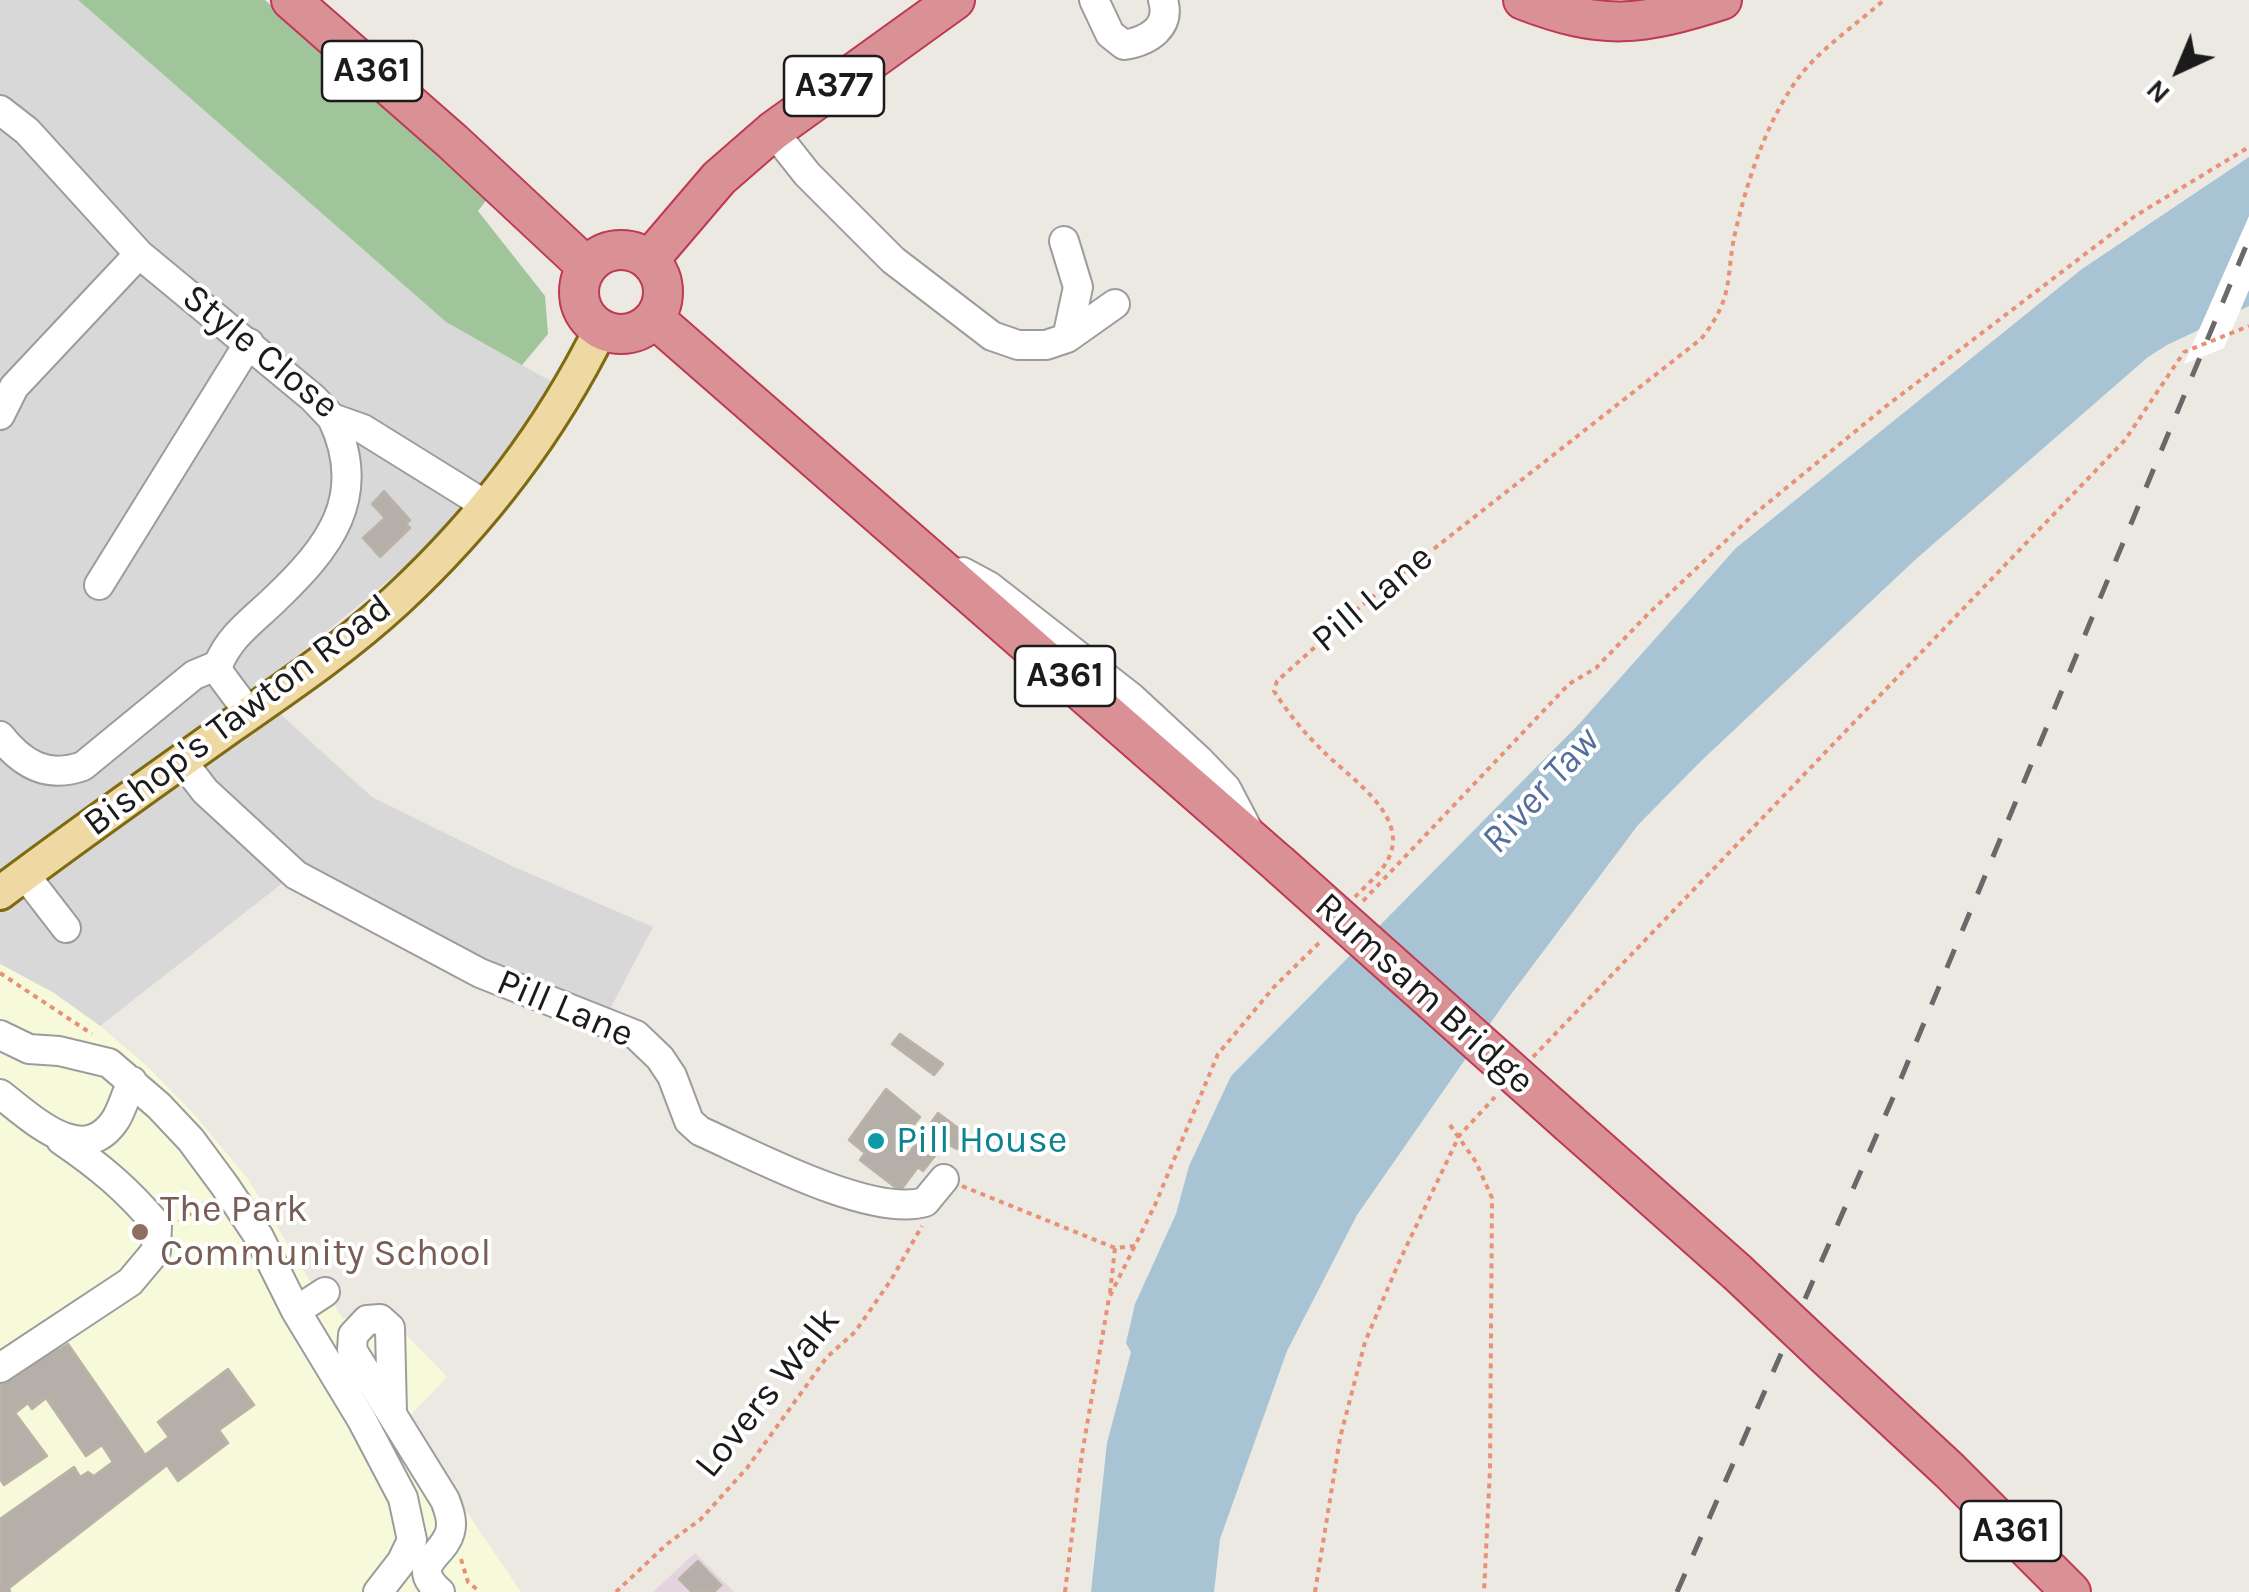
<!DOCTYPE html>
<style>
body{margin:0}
#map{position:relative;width:2249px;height:1592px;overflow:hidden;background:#ebe9e1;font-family:Karla,sans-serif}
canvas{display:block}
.north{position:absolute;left:2129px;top:20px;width:100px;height:100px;-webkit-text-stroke:8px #fff;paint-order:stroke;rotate:224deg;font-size:28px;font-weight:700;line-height:40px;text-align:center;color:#1b1b1b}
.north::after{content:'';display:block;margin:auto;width:35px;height:45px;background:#1b1b1b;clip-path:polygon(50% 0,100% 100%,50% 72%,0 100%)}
</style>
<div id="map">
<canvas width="2249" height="1592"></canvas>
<div class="north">N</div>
</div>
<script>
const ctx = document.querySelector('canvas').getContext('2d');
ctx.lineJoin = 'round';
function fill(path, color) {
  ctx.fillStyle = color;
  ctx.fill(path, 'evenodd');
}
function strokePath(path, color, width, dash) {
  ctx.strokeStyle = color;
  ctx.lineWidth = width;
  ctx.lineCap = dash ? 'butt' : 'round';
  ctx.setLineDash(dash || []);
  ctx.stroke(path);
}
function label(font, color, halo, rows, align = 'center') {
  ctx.font = font + ' Karla,sans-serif';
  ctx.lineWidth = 8;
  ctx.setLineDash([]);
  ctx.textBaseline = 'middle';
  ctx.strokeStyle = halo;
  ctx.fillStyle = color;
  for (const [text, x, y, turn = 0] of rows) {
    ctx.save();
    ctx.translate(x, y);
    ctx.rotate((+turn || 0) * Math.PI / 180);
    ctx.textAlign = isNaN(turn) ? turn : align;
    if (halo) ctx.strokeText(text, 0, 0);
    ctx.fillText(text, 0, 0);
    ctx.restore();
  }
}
const residential = new Path2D(`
 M0,0H78L446,322L554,383L507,459L423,552L264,683L280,714L372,797L512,866L653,927L600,1028L289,878L100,1026L54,993L0,964Z`);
const industrial = new Path2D(`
 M695,1553L734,1592H653Z`);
const education = new Path2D(`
 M0,964L54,993L100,1026L147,1066L193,1113L248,1179L312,1284H322L343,1319L368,1310L385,1313L447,1377L405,1421L521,1592H0Z`);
const forest = new Path2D(`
 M78,0H265L488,198L478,211L545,296L548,334L522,365L446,322Z`);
const water = new Path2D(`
 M2249,157V306L2167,345L2148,357L1916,559L1700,762L1638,825L1503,1005L1357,1215L1287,1351L1220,1539L1214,1592H1091L1107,1443L1131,1352L1126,1343L1135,1304L1176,1214L1189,1166L1231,1076L1580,723L1736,548L2082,269Z`);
const pier = new Path2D(`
 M2249,216V290L2224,348L2184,364Z`);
const building = new Path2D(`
 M384,491L410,520L406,524L410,528L380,557L363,538L385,518L372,504Z
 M900,1034L943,1064L934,1075L892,1044Z
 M886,1089L920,1117L895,1148L907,1156L938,1113L966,1134L957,1149L945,1143L923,1171L918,1167L900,1191L860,1160L865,1153L849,1140Z
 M51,1339L58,1350L68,1344L145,1455L169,1437L158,1422L228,1369L254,1405L219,1430L228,1443L178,1481L167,1465L9,1588L10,1592H0V1519L74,1467L80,1477L88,1472L94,1476L113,1462L102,1445L86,1456L46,1398L32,1409L28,1403L15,1413L47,1456L4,1485L0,1479V1380Z
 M698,1561L721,1585L714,1592H692L679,1579Z`);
const path = new Path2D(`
 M1355,897C1366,885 1384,871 1390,855C1407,813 1347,776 1323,751C1305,734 1288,713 1274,691L1277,681L1361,606L1701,339C1737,294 1724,275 1737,225C1749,175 1768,119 1799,77C1819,50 1858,23 1884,0
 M1363,901L1569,684L1596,668L1648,614L1752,516L1885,407L2135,216L2249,147
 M0,973L92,1034
 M1533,1057L2125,440L2184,352L2249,326
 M1450,1125L1476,1162L1492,1198L1490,1469L1484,1592
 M962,1186L1115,1248L1135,1246
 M179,1222L208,1201
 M1110,1293L1115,1248
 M461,1559L468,1582L480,1592
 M616,1592L667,1544L701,1519L747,1468L827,1357L855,1332L891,1280L922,1226
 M1065,1592L1082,1454L1109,1298L1155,1205L1218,1054L1274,987L1322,940
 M1315,1592L1340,1438L1365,1342L1399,1262L1459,1136L1495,1097`);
const minor = new Path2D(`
 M1094,0L1110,34L1124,45C1149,41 1171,27 1163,0
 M0,110L27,131L139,254L313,398L332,418L363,429L487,506
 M773,131L807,174L893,260L992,336L1018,345H1046L1067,338L1115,304
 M1064,241L1078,287L1067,338
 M0,415L14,387L139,254
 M963,572L989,586L1131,697L1199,760L1226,788L1247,828
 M99,585L249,343
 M249,713L220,674L218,665C230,636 251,622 273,601C329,548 370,497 332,418
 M0,736C22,764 47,779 83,766L194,675L218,665
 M182,761L205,791L296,875L480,973L636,1035L660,1058L672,1076L689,1121L700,1131C752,1154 871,1218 925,1202L944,1179
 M25,875L66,928
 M0,1035L29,1049L59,1051L109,1063L159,1106L191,1140L225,1186L259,1237L296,1311L362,1420L403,1498L412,1540L402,1561L378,1592
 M0,1094C32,1118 83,1170 116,1119C123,1107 126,1094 132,1081
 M296,1311L325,1292
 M0,1368L130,1282L156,1251L157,1225C127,1189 99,1166 61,1140
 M392,1414L390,1328L380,1319L367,1320L353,1335L352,1350L445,1500C449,1511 453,1521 450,1532C444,1556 408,1564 440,1592`);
const major = new Path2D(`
 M0,893C77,835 155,780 234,724C290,685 346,647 397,600C481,522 550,432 601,329`);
const highway = new Path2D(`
 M291,0L453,142L587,267
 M1523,0C1603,31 1641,26 1722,0
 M579 292a42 42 0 1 1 84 0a42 42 0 1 1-84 0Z
 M649,260L719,178L773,131L955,0
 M655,319L1279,864
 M1570,1124L1737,1272
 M1824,1354L1950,1471L2071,1592`);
const rail = new Path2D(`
 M1677,1592L1895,1093L2249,239`);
const highwayBridge = new Path2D(`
 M1279,864L1570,1124
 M1737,1272L1824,1354`);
const markers = [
 [876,1141,10,"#0f9aa8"],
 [140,1232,10,"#8d6e63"]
];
const shields = [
 [372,71,100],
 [834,86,100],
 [1065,676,100],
 [2011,1531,100]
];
const shieldNames = [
 ["A361",372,71],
 ["A377",834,86],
 ["A361",1065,676],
 ["A361",2011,1531]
];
const streetNames = [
 ["Style Close",260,352,39],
 ["Pill Lane",1373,599,-40],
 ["Bishop's Tawton Road",238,716,-37],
 ["Rumsam Bridge",1424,994,42],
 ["Pill Lane",565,1009,23],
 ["Lovers Walk",768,1393,-51]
];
const cultureNames = [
 ["Pill House",896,1141]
];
const educationNames = [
 ["The Park",160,1210],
 ["Community School",160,1254]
];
const waterNames = [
 ["River Taw",1541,791,-48]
];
fill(residential, '#d9d8d8');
fill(industrial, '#e3d4de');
fill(education, '#f6fadb');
fill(forest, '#a1c59b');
fill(water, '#a7c3d4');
fill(pier, '#fff');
fill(building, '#b4afa8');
strokePath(building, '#bbb2a6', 2.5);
strokePath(minor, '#9c9c9c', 32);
strokePath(major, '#7f6a12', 38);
strokePath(highway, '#bf3954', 42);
strokePath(path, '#e79176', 4, [5, 5]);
strokePath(minor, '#fff', 28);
strokePath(major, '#efd9a2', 32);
strokePath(highway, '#da9195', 38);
strokePath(rail, '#696969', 5, [20, 20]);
strokePath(highwayBridge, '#bf3954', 42, []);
strokePath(highwayBridge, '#da9195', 38);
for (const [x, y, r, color] of markers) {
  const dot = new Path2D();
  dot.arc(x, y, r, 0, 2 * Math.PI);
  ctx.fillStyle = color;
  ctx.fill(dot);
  strokePath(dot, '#fff', 4);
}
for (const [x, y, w] of shields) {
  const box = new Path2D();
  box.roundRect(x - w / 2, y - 30, w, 60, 8);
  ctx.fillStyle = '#fff';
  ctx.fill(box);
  strokePath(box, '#1b1b1b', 2.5);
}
label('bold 35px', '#1b1b1b', null, shieldNames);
label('38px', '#1b1b1b', '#fff', streetNames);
label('38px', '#0d838f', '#fff', cultureNames, 'left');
label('38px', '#785e54', '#fff', educationNames, 'left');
label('italic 40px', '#546e9d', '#fff', waterNames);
</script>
